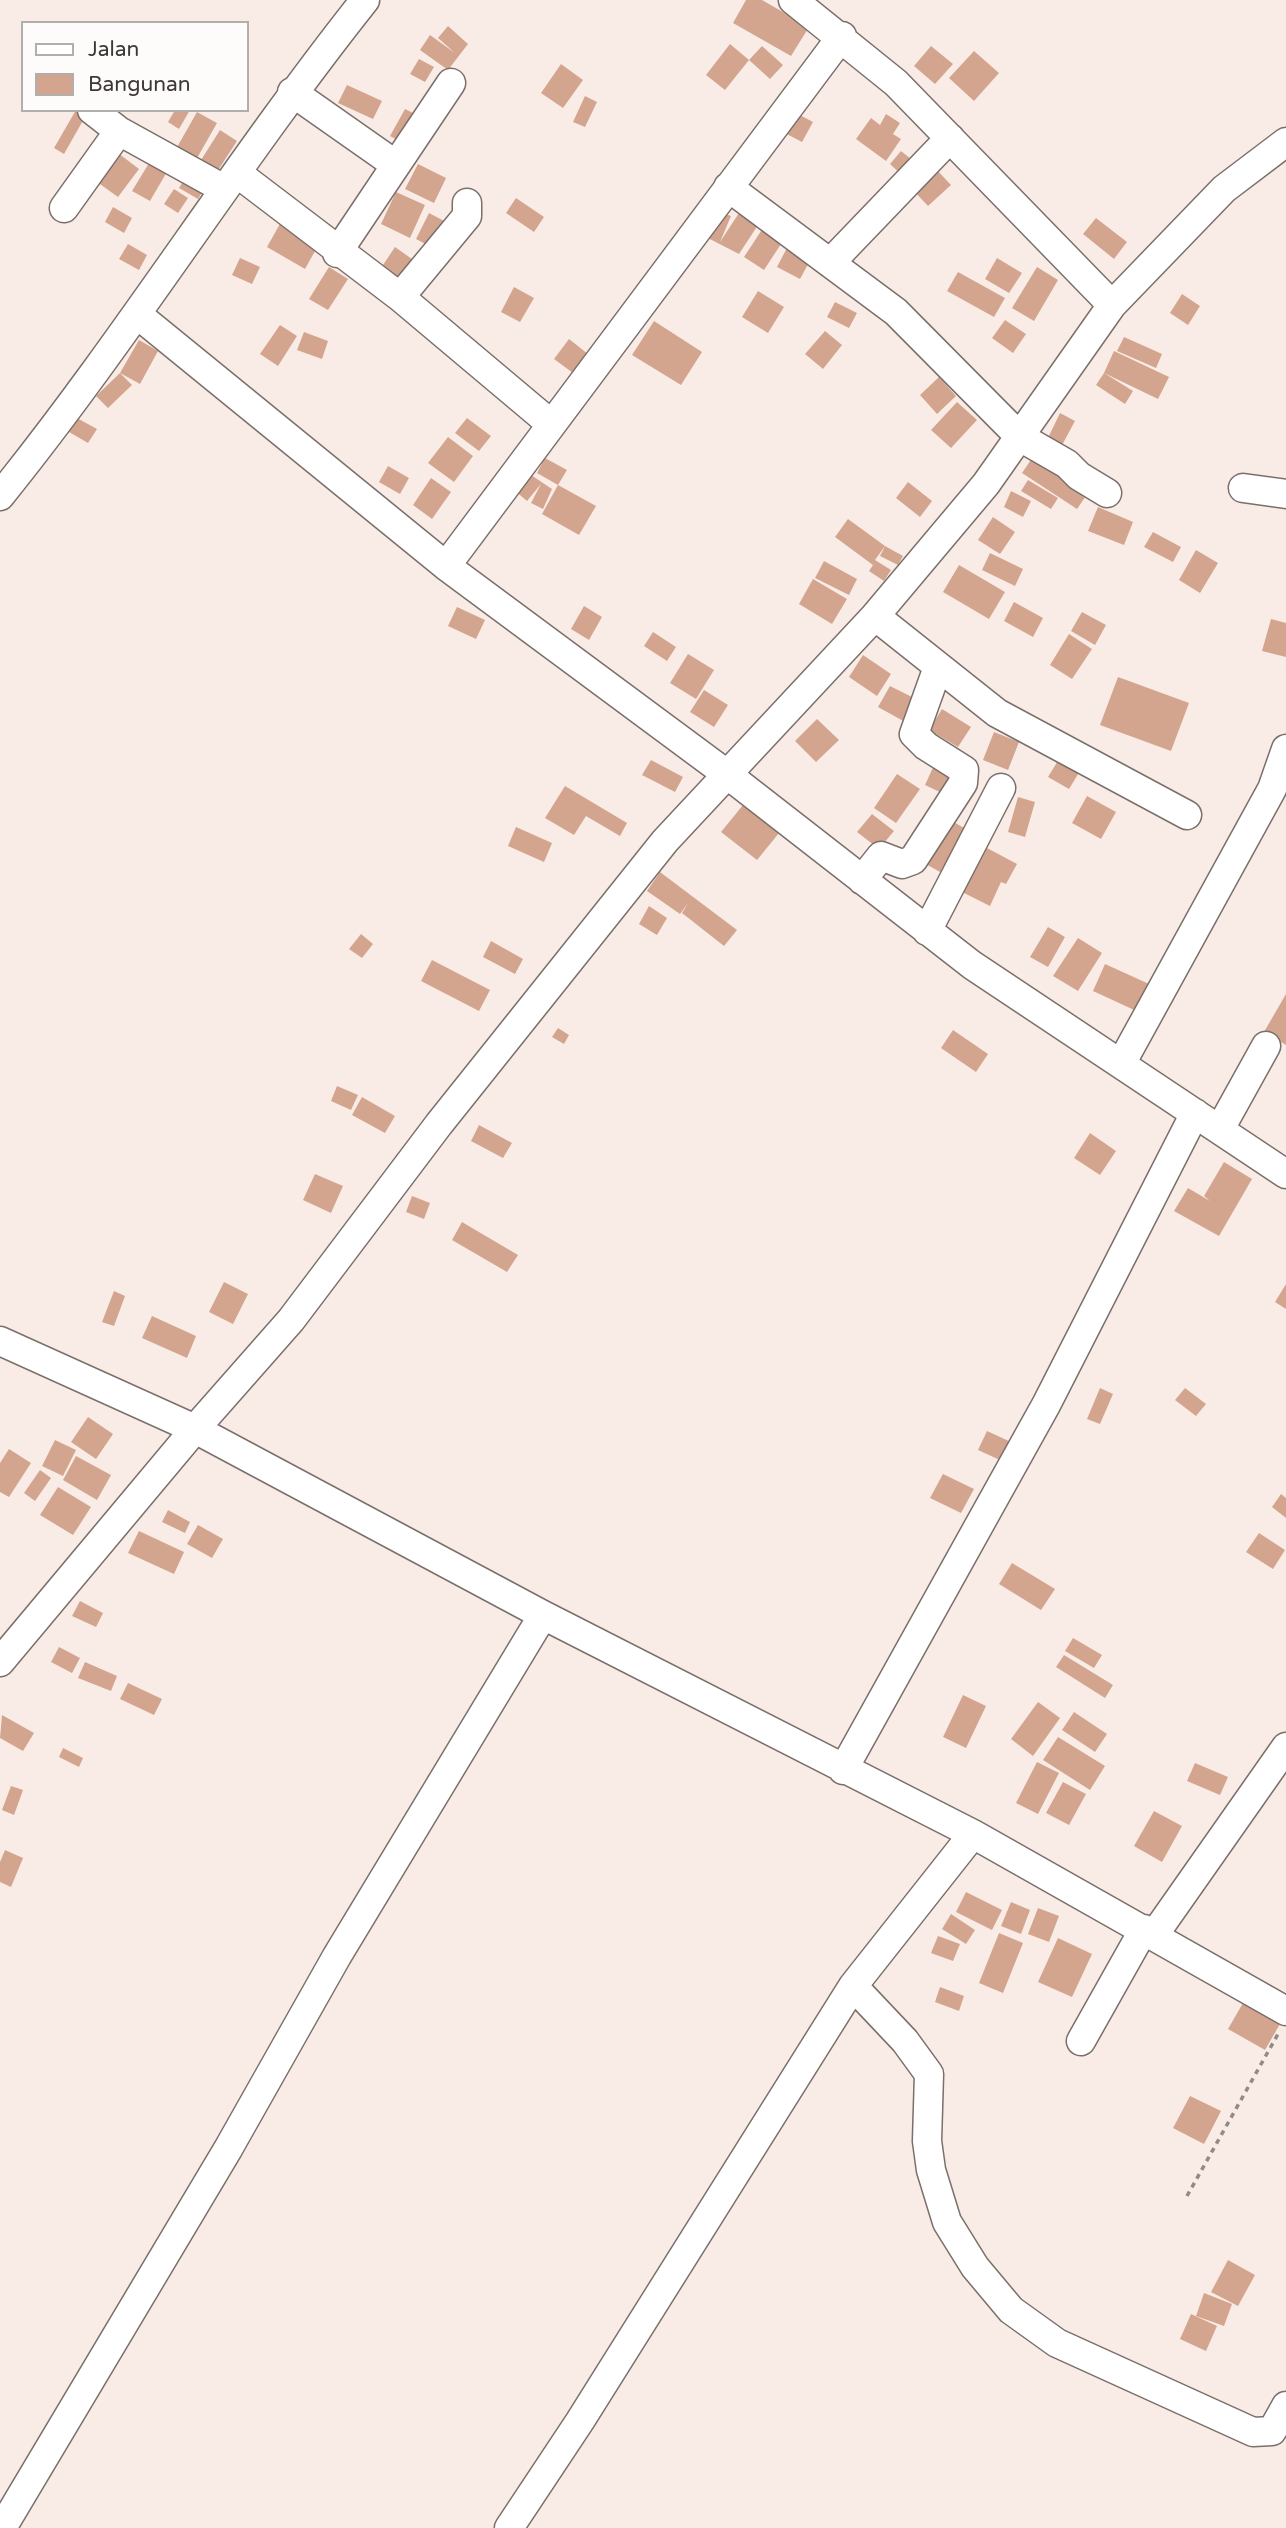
<!DOCTYPE html>
<style>
body{margin:0}
#map{position:relative;width:1286px;height:2528px;overflow:hidden;background:#f9ece6;font-family:"Varela Round",sans-serif}
canvas{display:block}
.legend{position:absolute;left:21px;top:21px;width:228px;height:91px;box-sizing:border-box;background:#fefcfb;border:2px solid #b1aeac;margin:0;padding:9px 12px;list-style:none;font-size:21px;color:#3d3836}
.legend li{display:flex;align-items:center;gap:14px;height:35px}
.legend b{width:35px;border:2px solid #b1aeac}
</style>
<div id="map">
<canvas width="1286" height="2528"></canvas>
<ul class="legend">
<li><b style="height:9px;background:#fff"></b>Jalan</li>
<li><b style="height:19px;background:#d4a58e"></b>Bangunan</li>
</ul>
</div>
<script>
const ctx = document.querySelector('canvas').getContext('2d');
ctx.lineJoin = 'round';
function fill(path, color) {
  ctx.fillStyle = color;
  ctx.fill(path, 'evenodd');
}
function strokePath(path, color, width, dash) {
  ctx.strokeStyle = color;
  ctx.lineWidth = width;
  ctx.lineCap = dash ? 'butt' : 'round';
  ctx.setLineDash(dash || []);
  ctx.stroke(path);
}
const building = new Path2D(`
 M746,0H762L809,27L791,56L733,23Z
 M448,26L468,44L448,70L420,50L430,35L455,53L438,38Z
 M730,44L749,60L762,46L783,65L770,79L749,60L725,90L706,75Z
 M931,46L953,64L935,84L914,66Z
 M974,51L999,73L974,101L949,78Z
 M419,59L434,67L425,82L410,74Z
 M561,64L583,80L563,108L541,93Z
 M347,85L382,101L373,119L338,103Z
 M585,96L597,102L585,127L573,122Z
 M405,109L421,117L406,145L390,136Z
 M76,110H89L64,154L54,148Z
 M175,110H190L179,129L168,122Z
 M792,111L813,122L802,142L781,131Z
 M197,112L217,123L196,160L176,149Z
 M886,114L900,123L893,134L901,139L886,161L856,139L871,118L880,125Z
 M220,130L237,141L213,178L196,168Z
 M901,151L916,163L904,177L890,164Z
 M118,153L139,169L118,197L97,182Z
 M154,155L171,165L150,201L132,191Z
 M418,164L446,178L434,203L405,189Z
 M935,168L951,185L928,206L912,189Z
 M188,173L207,184L198,199L179,188Z
 M174,189L188,198L178,213L164,204Z
 M396,192L425,205L410,238L381,224Z
 M516,198L544,217L534,232L506,213Z
 M113,207L132,218L124,233L105,222Z
 M715,210L731,216L720,242L739,213L758,225L739,254L704,236Z
 M429,213L448,223L435,249L416,239Z
 M1096,218L1127,242L1114,259L1083,234Z
 M281,222L319,244L305,269L267,247Z
 M765,225L785,238L764,270L744,257Z
 M128,244L147,255L139,270L119,259Z
 M789,244L812,257L800,279L777,267Z
 M395,247L419,264L402,288L379,271Z
 M240,258L260,267L252,284L232,275Z
 M997,258L1022,273L1009,293L985,279Z
 M329,267L348,279L328,310L309,299Z
 M1037,267L1058,280L1034,321L1012,308Z
 M958,272L1005,298L994,317L947,291Z
 M514,287L534,298L520,322L501,312Z
 M758,291L784,307L768,333L742,317Z
 M1182,294L1200,306L1188,325L1170,313Z
 M835,302L857,313L849,328L827,317Z
 M1005,320L1026,334L1013,353L992,338Z
 M654,321L702,352L681,385L632,355Z
 M280,325L297,336L278,366L260,354Z
 M825,331L842,345L823,369L805,354Z
 M304,332L328,341L322,359L297,350Z
 M1124,337L1162,354L1156,368L1117,351Z
 M569,339L588,354L573,373L554,359Z
 M139,340L158,351L140,384L120,373L132,385L108,408L96,396L120,373Z
 M1114,351L1169,377L1158,399L1104,373Z
 M1104,373L1133,391L1125,404L1096,385Z
 M939,377L956,396L937,414L920,395Z
 M957,402L977,420L951,448L931,430Z
 M1060,413L1075,421L1061,447L1047,440Z
 M77,418L97,429L88,443L69,432Z
 M467,418L491,436L479,451L455,433Z
 M448,437L473,456L454,482L428,463Z
 M1037,451L1092,487L1077,509L1022,473Z
 M545,458L567,470L558,485L596,506L579,535L542,514L558,485L537,473Z
 M388,466L409,478L400,494L379,482Z
 M528,473L552,489L543,509L531,503L541,484L527,501L514,490Z
 M431,478L451,492L432,519L413,505Z
 M1028,480L1058,498L1051,509L1021,491Z
 M908,482L932,501L920,517L896,498Z
 M1011,491L1031,501L1023,517L1004,507Z
 M1098,507L1133,522L1124,545L1088,531Z
 M993,517L1015,532L1000,554L978,540Z
 M848,519L885,546L875,560L891,570L884,581L869,571L873,565L835,537Z
 M1153,532L1181,547L1173,562L1144,547Z
 M885,546L903,556L898,565L880,556Z
 M1196,550L1218,563L1200,593L1179,580Z
 M990,553L1023,569L1015,586L982,570Z
 M824,561L857,579L849,595L815,578Z
 M959,565L1005,592L989,619L943,592Z
 M813,579L847,599L832,624L799,604Z
 M1014,602L1043,618L1033,637L1004,621Z
 M584,606L602,617L589,640L571,629Z
 M457,607L485,620L476,639L448,626Z
 M1082,612L1106,625L1095,645L1071,631Z
 M1271,619L1286,623V657L1262,651Z
 M653,632L676,647L667,661L644,646Z
 M1069,634L1092,649L1072,679L1050,665Z
 M688,654L714,670L696,699L670,683Z
 M863,655L891,674L877,696L849,677Z
 M1118,677L1189,703L1171,751L1100,725Z
 M890,686L920,701L907,723L878,707Z
 M704,690L728,705L714,727L690,712Z
 M942,709L971,727L958,747L929,730Z
 M817,719L839,740L816,762L795,741Z
 M994,732L1019,742L1008,770L983,760Z
 M1059,759L1080,771L1069,789L1048,777Z
 M651,760L683,777L675,792L642,775Z
 M935,763L957,772L946,795L925,785Z
 M897,774L920,789L896,823L874,808Z
 M565,786L627,823L620,836L586,816L574,835L545,818Z
 M1087,796L1116,812L1101,839L1072,823Z
 M1018,797L1035,802L1025,837L1008,832Z
 M743,805L779,833L757,860L721,832Z
 M872,814L894,831L879,849L857,832Z
 M947,818L976,835L951,878L922,862Z
 M516,827L552,843L544,862L508,846Z
 M987,848L1017,864L1006,884L1001,882L990,906L958,890L969,867L975,869Z
 M660,872L737,930L724,946L682,913L688,903L680,914L647,891Z
 M649,906L667,918L657,935L639,924Z
 M1048,927L1065,937L1048,967L1030,957Z
 M361,934L373,944L362,958L349,949Z
 M1078,938L1102,953L1078,991L1053,976Z
 M491,941L523,959L515,974L483,957Z
 M432,960L490,990L479,1011L421,981Z
 M1105,964L1158,988L1145,1015L1093,991Z
 M1286,994V1045L1264,1032Z
 M558,1028L569,1035L564,1044L552,1037Z
 M953,1030L988,1054L976,1072L941,1048Z
 M337,1086L358,1095L351,1110L331,1101Z
 M362,1097L395,1116L385,1133L352,1115Z
 M479,1125L512,1143L503,1158L471,1141Z
 M1090,1133L1116,1151L1100,1175L1074,1158Z
 M1224,1162L1252,1179L1219,1236L1174,1211L1188,1188L1210,1201L1204,1196Z
 M315,1174L343,1186L331,1213L303,1200Z
 M412,1196L430,1203L424,1219L406,1212Z
 M462,1222L518,1255L507,1272L452,1240Z
 M224,1282L248,1294L233,1324L209,1312Z
 M1286,1284V1309L1275,1302Z
 M114,1291L125,1296L114,1326L102,1322Z
 M152,1316L196,1336L187,1358L142,1338Z
 M1100,1388L1113,1394L1100,1424L1087,1419Z
 M1185,1388L1206,1404L1196,1416L1175,1400Z
 M88,1417L113,1434L96,1459L71,1442Z
 M987,1431L1011,1442L1002,1461L978,1450Z
 M55,1440L76,1450L63,1476L42,1466Z
 M9,1449L31,1463L9,1497L0,1492V1463Z
 M76,1456L111,1475L97,1500L63,1480Z
 M40,1470L51,1478L35,1501L24,1493Z
 M943,1474L974,1489L961,1513L930,1498Z
 M58,1487L91,1507L73,1535L40,1515Z
 M1281,1494L1286,1498V1518L1272,1507Z
 M168,1510L190,1522L185,1533L162,1522Z
 M198,1525L223,1539L212,1558L187,1544Z
 M139,1531L184,1552L174,1574L128,1553Z
 M1259,1533L1285,1550L1273,1569L1246,1552Z
 M1012,1563L1055,1589L1041,1610L999,1584Z
 M80,1601L103,1613L96,1627L72,1616Z
 M1073,1638L1102,1655L1094,1668L1065,1651Z
 M59,1647L80,1658L72,1673L51,1662Z
 M1064,1655L1113,1685L1105,1698L1056,1667Z
 M85,1662L117,1676L111,1691L78,1678Z
 M128,1683L162,1699L154,1715L120,1699Z
 M963,1695L986,1706L966,1748L943,1737Z
 M1038,1702L1060,1718L1033,1756L1011,1739Z
 M1074,1712L1107,1734L1095,1752L1062,1730Z
 M2,1715L34,1733L23,1751L0,1738Z
 M1058,1737L1105,1766L1090,1790L1043,1760Z
 M63,1748L83,1758L79,1767L59,1757Z
 M1037,1762L1059,1773L1038,1814L1016,1803Z
 M1195,1763L1228,1777L1220,1795L1187,1781Z
 M1063,1782L1086,1794L1069,1825L1046,1813Z
 M11,1786L23,1790L14,1815L2,1810Z
 M1154,1811L1182,1826L1162,1862L1134,1846Z
 M5,1850L23,1858L11,1887L0,1882V1862Z
 M966,1892L1002,1910L992,1930L956,1912Z
 M1011,1902L1030,1910L1021,1934L1001,1926Z
 M1038,1908L1059,1916L1049,1942L1028,1934Z
 M951,1914L975,1930L966,1944L942,1929Z
 M999,1933L1023,1943L1003,1993L979,1983Z
 M938,1936L960,1944L953,1961L931,1953Z
 M1058,1938L1092,1954L1072,1997L1038,1982Z
 M940,1987L964,1996L959,2011L935,2002Z
 M1247,1996L1284,2017L1265,2050L1228,2029Z
 M1190,2096L1221,2111L1204,2144L1173,2128Z
 M1228,2260L1255,2275L1238,2306L1211,2292Z
 M1204,2293L1232,2304L1224,2326L1196,2316Z
 M1191,2314L1217,2326L1206,2351L1180,2339Z`);
const path = new Path2D(`
 M1187,2196L1278,2034`);
const minor = new Path2D(`
 M793,0L896,83L1112,305
 M292,92L396,165
 M92,110L119,131L224,189
 M237,173L400,297L551,424
 M728,187L896,312L1020,437L1067,464L1079,476L1107,493
 M64,208L119,131
 M337,253L451,83
 M830,263L950,138
 M400,297L467,216V203
 M138,315L446,566L728,775L972,965L1286,1174
 M1243,488L1286,494
 M0,496C129,336 237,161 365,0
 M446,566L842,36
 M875,616L997,713L1187,815
 M862,880L881,856L902,864L913,860L963,783L964,770L926,746L914,734L938,667
 M927,931L1001,788
 M1121,1064L1272,789L1286,749
 M1220,1129L1266,1046
 M0,1341L195,1429L543,1615L973,1834L1286,2011
 M0,1662L195,1429L291,1320L439,1124L665,841L875,616L986,484L1112,305L1224,189L1286,142
 M843,1770L1046,1405L1195,1113
 M1154,1935L1286,1747
 M853,1986L905,2041L929,2074L927,2141L931,2170L947,2222L975,2267L1011,2310L1057,2343L1253,2432L1272,2431L1286,2406
 M1081,2041L1144,1929
 M2,2528L228,2149L337,1956L543,1615
 M509,2528L580,2421L853,1986L973,1834`);
fill(building, '#d4a58e');
strokePath(minor, '#7a6f6a', 31);
strokePath(path, '#928a86', 3.5, [5, 5]);
strokePath(minor, '#fff', 28);
</script>
